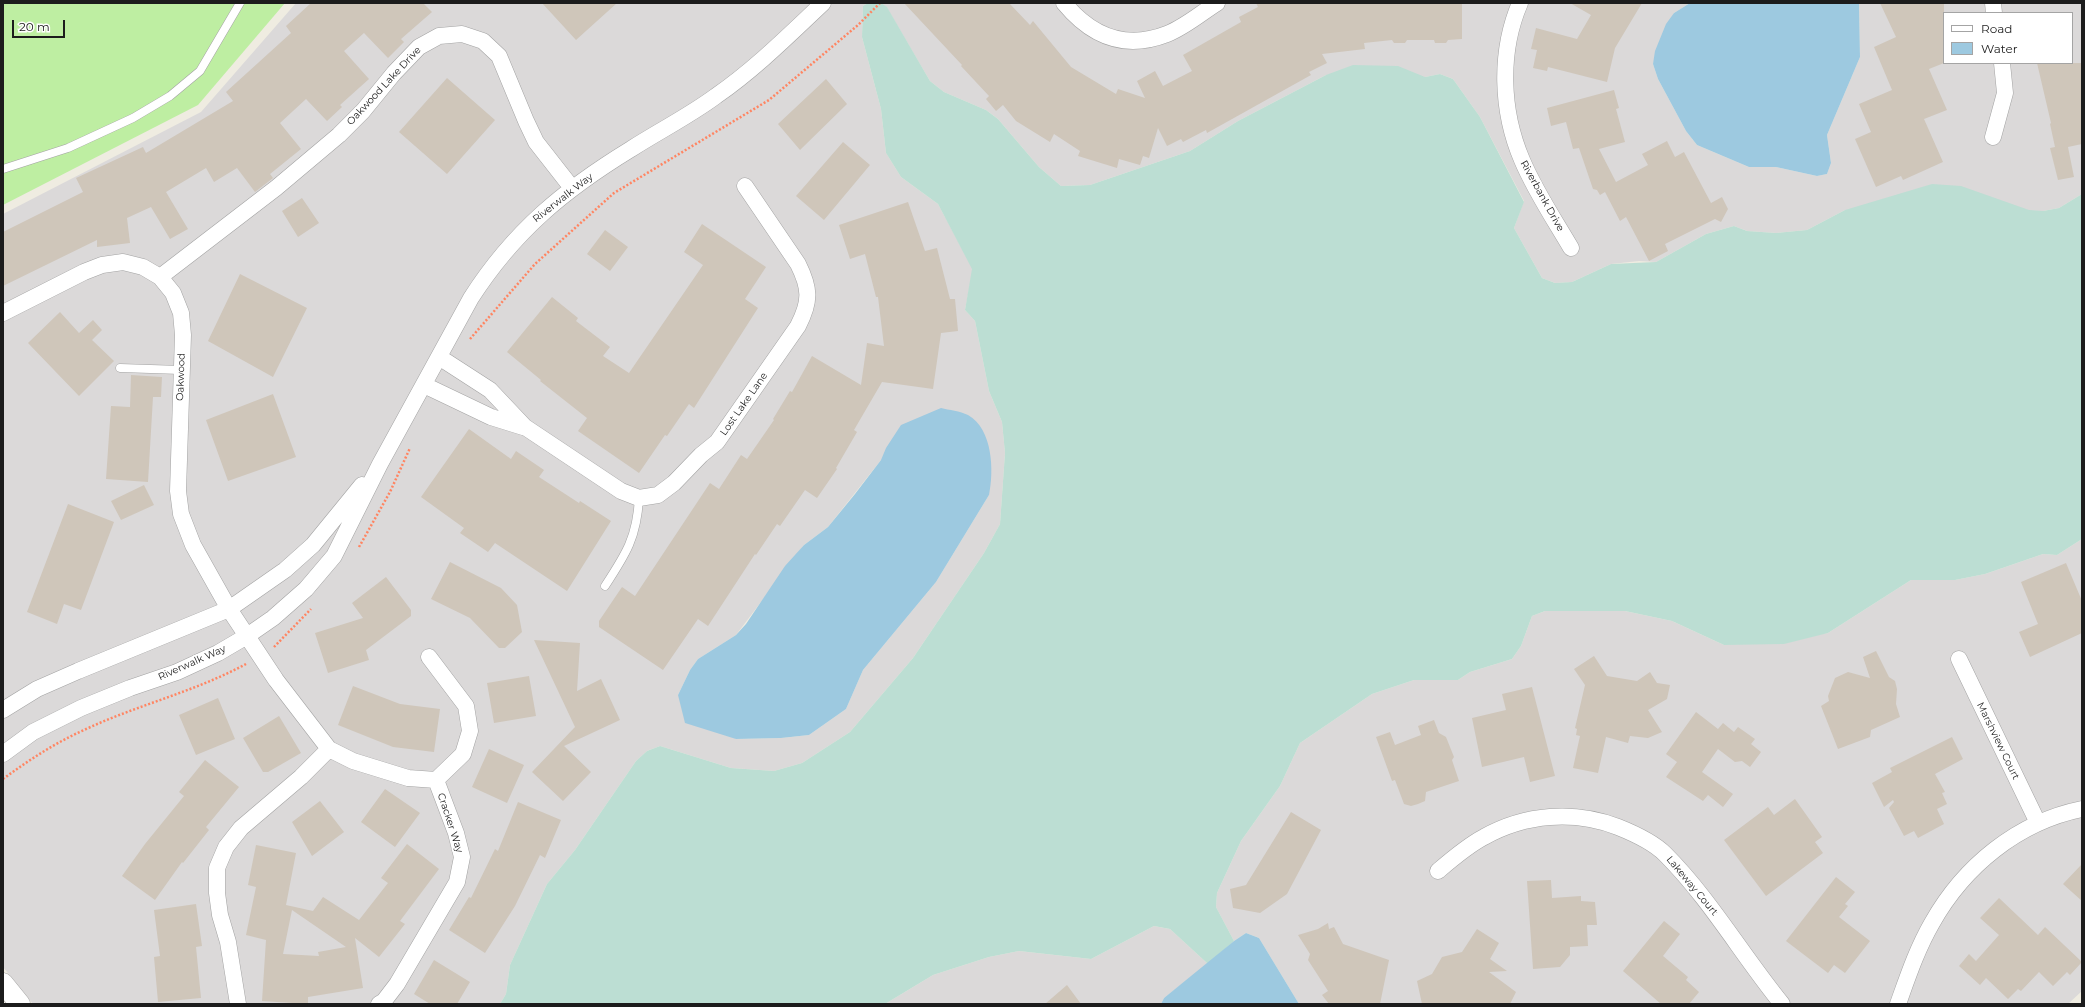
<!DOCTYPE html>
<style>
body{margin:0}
#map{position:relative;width:2085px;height:1007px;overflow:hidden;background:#efece1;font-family:Montserrat,sans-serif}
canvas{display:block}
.frame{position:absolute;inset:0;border:4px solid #1c1c1c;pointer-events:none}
.legend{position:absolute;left:1943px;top:12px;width:130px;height:52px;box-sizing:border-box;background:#fff;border:1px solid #a4a4a4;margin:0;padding:5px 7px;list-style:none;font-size:12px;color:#1c1c1c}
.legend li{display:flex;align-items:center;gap:8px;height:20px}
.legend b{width:20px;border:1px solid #a4a4a4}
.scale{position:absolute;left:12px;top:20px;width:53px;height:18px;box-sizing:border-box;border:2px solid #1c1c1c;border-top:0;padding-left:5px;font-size:12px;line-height:14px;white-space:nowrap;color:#1c1c1c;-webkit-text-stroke:3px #fff;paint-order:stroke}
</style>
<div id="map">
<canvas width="2085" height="1007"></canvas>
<div class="frame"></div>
<ul class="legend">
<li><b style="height:5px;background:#fff"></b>Road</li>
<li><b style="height:11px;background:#9dc9e0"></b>Water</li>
</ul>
<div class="scale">20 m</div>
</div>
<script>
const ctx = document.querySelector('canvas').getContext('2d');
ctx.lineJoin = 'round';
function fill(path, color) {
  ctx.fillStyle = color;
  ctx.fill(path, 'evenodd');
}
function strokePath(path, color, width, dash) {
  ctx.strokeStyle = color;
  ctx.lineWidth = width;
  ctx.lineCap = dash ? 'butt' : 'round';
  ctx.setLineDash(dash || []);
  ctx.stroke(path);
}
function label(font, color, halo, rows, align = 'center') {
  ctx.font = font + ' Montserrat,sans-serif';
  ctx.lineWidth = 3.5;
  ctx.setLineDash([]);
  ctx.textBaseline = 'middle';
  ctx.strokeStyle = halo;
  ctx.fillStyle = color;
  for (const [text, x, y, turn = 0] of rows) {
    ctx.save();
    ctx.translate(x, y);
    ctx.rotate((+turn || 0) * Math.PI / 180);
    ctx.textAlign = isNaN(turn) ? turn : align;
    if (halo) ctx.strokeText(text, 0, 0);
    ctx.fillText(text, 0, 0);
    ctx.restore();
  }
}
const residential = new Path2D(`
 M296,3H868L863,6L862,37L881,109L886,153L901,177L938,204L973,269L965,310L975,321L989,391L1002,422L1005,453L1000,524L984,553L913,658L850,732L802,763L774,771L731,768L660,746L647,751L636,761L575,850L547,884L510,965L506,994L500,1004H33L3,967V214L201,112ZM881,460L989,495L936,582L863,670L846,709L809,735L781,738L736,739L678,695L690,670L698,659L736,635L804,545L828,527Z
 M881,3H1690L1674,13L1653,64L1658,79L1686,131L1697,145L1749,167H1776L1817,176L1827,174L1831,163L1827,135L1860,57L1859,3H2082V194L2059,208L2043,211L1845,210L1807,230L1776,233L1747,231L1734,226L1706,234L1656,262L1639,261L1611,264L1572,282L1555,283L1542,278L1514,228L1524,201L1480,117L1453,79L1440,74L1425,77L1326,75L1238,121L1190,151L1090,185L1061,186L1039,167L998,119L986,110L944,92L930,81L887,8ZM1944,13H2072V63H1944Z
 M2082,539V991L2068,1004H1299L1259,938L1246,933L1234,941L1216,907L1217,893L1241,841L1280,786L1300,743L1372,694L1414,680H1458L1470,672L1512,659L1521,646L1532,616L1545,611H1625L1672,621L1724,645L1828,633L1911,580H1955L1985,574L2043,554L2057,555Z
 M1154,926L1170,929L1208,964L1164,998L1161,1004H885L933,975L989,957L1019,951L1091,959Z`);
const grass = new Path2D(`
 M3,3H285L198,105L3,205Z`);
const wetland = new Path2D(`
 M868,3H881L887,7L930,81L944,92L986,110L998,119L1039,167L1061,186L1090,185L1190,151L1238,121L1326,75L1353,65L1398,66L1425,77L1440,74L1453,79L1480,117L1524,202L1514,228L1542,278L1555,283L1572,282L1611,264L1656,262L1706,234L1734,226L1747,231L1776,233L1807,230L1845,210L1932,184L1961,186L2029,210L2043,211L2059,208L2082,194V539L2057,555L2043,554L1985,574L1955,580H1911L1828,633L1784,644L1724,645L1672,621L1625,611H1545L1532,616L1521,646L1512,659L1470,672L1458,680H1414L1372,694L1300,743L1280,786L1241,841L1217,893L1216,907L1234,941L1208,964L1170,929L1154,926L1091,959L1019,951L989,957L933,975L885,1004H500L506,994L510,965L547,884L575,850L636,761L647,751L660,746L731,768L774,771L802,763L850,732L913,658L984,553L1000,524L1005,453L1002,422L989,391L975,321L965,310L972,269L938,204L901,177L886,153L881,109L862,37L863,6Z`);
const water = new Path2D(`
 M1690,3H1859L1860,57L1827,135L1831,163L1827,174L1817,176L1776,167H1749L1697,145L1686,131L1658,79L1653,64L1655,51L1666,24L1674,13Z
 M941,408C949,410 960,411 968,415C993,429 994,471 989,495L936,582L863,670L846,709L809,735L781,738L736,739L685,723L678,695L690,670L698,659L736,635L746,624L785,566L804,545L828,527L855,494L881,460L886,448L901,425Z
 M1246,933L1259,938L1299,1004H1161L1164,998L1234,941Z`);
const building = new Path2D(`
 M311,3H423L432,12L401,39L404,42L388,58L364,33L344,51L369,79L340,105L342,107L327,121L306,99L280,123L301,149L270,174L273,178L255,192L237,168L214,182L206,168L166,192L188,229L170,239L151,207L127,218L130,243L97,247V240L3,286V232L83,192L76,178L143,147L146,153L233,101L226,92L291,33L286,26Z
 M542,3H617L576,40Z
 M904,3H1009L1030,25L1033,21L1071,67L1116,94L1118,89L1145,98L1137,81L1155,71L1163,86L1192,71L1183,55L1241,22L1239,17L1258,7L1256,3H1462V39L1448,40L1446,43H1435L1434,40H1407L1405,43H1394L1392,40L1364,43L1365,49L1322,54L1327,63L1309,72L1311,75L1207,133L1206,130L1183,142L1181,139L1167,146L1158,128L1149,158L1143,156L1140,165L1119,159L1117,168L1078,156L1080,151L1054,134L1050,142L1016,121L1003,105L996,111L986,99L989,96L961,66L962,65Z
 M1570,3H1642L1615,48L1607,82L1548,67L1547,71L1533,68L1537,50L1531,49L1536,28L1577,39L1591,15Z
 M1880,3H1944V63L1929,69L1947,110L1924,119L1943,162L1903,180L1901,176L1876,187L1855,139L1871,132L1859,104L1892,90L1874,47L1896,37Z
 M2037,63H2082V144L2068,147L2074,177L2058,180L2050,148L2055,147L2050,124L2051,123Z
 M447,78L495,120L447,174L399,132Z
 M826,79L847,104L800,150L778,124Z
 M1614,90L1619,108L1616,109L1625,142L1599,149L1616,182L1648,165L1642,154L1667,141L1675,157L1684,152L1711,203L1722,197L1728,209L1721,222L1715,219L1665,244L1668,251L1649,261L1626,217L1620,221L1605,192L1600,195L1597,190L1593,189L1579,148L1573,149L1566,122L1551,126L1547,108Z
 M843,142L870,165L824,220L796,196Z
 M302,198L319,223L298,237L282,211Z
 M908,202L925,251L937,248L950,299H955L958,331L941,333L933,389L882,382L854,430L857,432L836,468L837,469L817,498L805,490L780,526L777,524L756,555L755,554L708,626L698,619L663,670L599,627V621L622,587L635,596L710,483L719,489L741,455L747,459L774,420L773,419L790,391L792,392L812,356L861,385L867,343L884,346L878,297H876L865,254L850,259L839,225Z
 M702,224L766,267L745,299L758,308L694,408L689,404L667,436L665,435L639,473L578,431L587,418L540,381L541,380L507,352L552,297L578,318L576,321L610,347L603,356L629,373L703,265L684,252Z
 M605,230L628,247L610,271L587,254Z
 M240,274L307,308L273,377L208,341Z
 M60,312L79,333L93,320L102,330L92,340L114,361L79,396L28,343Z
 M131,375L162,377L161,397H153L148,482L106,479L111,406L130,407Z
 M273,394L296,457L228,481L206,420Z
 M469,429L511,459L516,451L544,470L539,477L579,503L580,501L611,521L567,591L495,543L488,552L460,533L464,528L421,497Z
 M144,485L154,505L121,520L111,501Z
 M68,504L114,522L81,610L64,604L57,624L27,612Z
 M450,562L501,588L517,605L522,632L505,648H499L470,618L431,599Z
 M2066,563L2082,601V633L2030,657L2019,632L2038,624L2021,582Z
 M386,577L411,610V616L366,650L369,660L328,673L315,633L363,618L352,603Z
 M534,640L580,643L577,691L601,679L620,720L564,746L591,772L563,801L532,772L575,727Z
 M1876,651L1889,677L1895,681L1897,689L1896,704L1900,717L1871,730L1870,737L1838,749L1821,706L1829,701L1828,696L1835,678L1848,672L1870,678L1863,657Z
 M1594,656L1607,676L1637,681L1650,672L1657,683L1670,685L1667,699L1648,710L1662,732L1648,738L1630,736L1628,743L1606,737L1598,773L1573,768L1580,736L1576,735L1577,729L1575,728L1585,685L1574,669Z
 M529,676L536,716L494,723L487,683Z
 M353,686L400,704L440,709L434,752L393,747L338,725Z
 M1532,687L1555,776L1530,782L1524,757L1482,767L1472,718L1506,710L1502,694Z
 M218,698L235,739L196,755L179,715Z
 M1696,712L1718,729L1723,723L1734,732L1738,727L1755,739L1751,744L1761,752L1750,767L1742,761L1735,762L1718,749L1702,772L1733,794L1723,807L1708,795L1703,801L1666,777L1677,762L1666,754Z
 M279,716L301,753L268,772H263L243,738Z
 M1434,720L1439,733L1446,737L1454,757L1452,760L1459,781L1426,792L1425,801L1418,804L1411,806L1404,804L1395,780L1392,781L1376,737L1390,732L1395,745L1421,735L1418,726Z
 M1952,737L1963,759L1935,774L1945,792L1942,793L1947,804L1937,809L1944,824L1918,838L1914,831L1904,836L1889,808L1894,802L1893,800L1884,807L1872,783L1892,772L1890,768Z
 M489,749L524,765L507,803L472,787Z
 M205,760L239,787L206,827L209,830L183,863L182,862L155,900L122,876L145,844L184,796L179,792Z
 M385,789L420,813L395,847L361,822Z
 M1795,799L1822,837L1815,842L1823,853L1766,896L1724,840L1768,807L1774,815Z
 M320,801L344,832L312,856L292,822Z
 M518,802L561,820L545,858L540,855L515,906L485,953L449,930L469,897L471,898L495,849L498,851Z
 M1291,812L1321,830L1287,894L1260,913L1233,908L1230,889L1246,885Z
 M407,844L439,869L400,921L405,924L379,957L355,938L363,988L308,997V1004L262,1001L266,940L246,935L256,887L248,885L256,845L296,853L286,905L313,911L323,897L359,920L388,883L381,878ZM292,910L346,947L318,952L319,956L283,954Z
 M2082,864V901L2063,884Z
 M1836,877L1855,892L1845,904L1848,906L1839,917L1870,941L1845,973L1834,965L1828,973L1786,941Z
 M1551,880L1552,898L1581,896V901L1595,902L1597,925H1587L1588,946L1570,947V955L1560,967L1533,969L1527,881Z
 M1999,898L2038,935L2045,927L2082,962L2070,975L2067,972L2053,986L2039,972L2021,991L2018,989L2008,999L1986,978L1980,985L1959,966L1969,954L1976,961L1999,935L1980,918Z
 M196,904L202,946L196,947L201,998L158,1002L154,957L160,956L154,910Z
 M1664,921L1680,934L1663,956L1688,977L1686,980L1699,992L1689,1004H1661L1623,971Z
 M1328,923L1329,929L1334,927L1343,944L1389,960L1380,1004H1329L1322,995L1328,991L1308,960L1310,954L1298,935L1318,929Z
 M1477,929L1499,943L1490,959L1507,971L1489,972L1516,992L1510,1004H1422L1417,981L1432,974L1442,957L1462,952Z
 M434,960L470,982L457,1004H430L414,994Z
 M1067,985L1081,1004H1045Z`);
const path = new Path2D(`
 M470,339L535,264L614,193L769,100L858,25L880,3
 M359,547L390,492L410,448
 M274,647L311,609
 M3,779C29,760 55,743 84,730C137,705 194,692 246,664`);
const service = new Path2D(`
 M3,169L68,148L133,118L170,96L200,71L240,3
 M120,368L181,370
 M605,586C626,554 637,537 639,498`);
const minor = new Path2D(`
 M1064,3C1092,37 1126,50 1167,34C1185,27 1201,13 1217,3
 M1520,3C1499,52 1501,111 1522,160C1535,191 1554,219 1571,248
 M1993,3L1994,13
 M1993,137L2005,93L2002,63
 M160,277L276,188L339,135L363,111L394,73L419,47L439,36L462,34L483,41L499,56L526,121L536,142L572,188
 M3,313L84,272L102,265L123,262L143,267L160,277L173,293L181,313L183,335L178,491L181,514L193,545L229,609L276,680L329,749L353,761L408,778L436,780
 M439,357L490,390L525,427L621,491L639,498L658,495L674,483L701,455L717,442L798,326C811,301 810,288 798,264L745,186
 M424,385L491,417L523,427
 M429,657L466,706L470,731L463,754L436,780
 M1959,659L2038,823
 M3,710L37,689L78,671L229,609L285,570L313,545L362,485
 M3,754L33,732L81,708L130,688L177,672L218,653L247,636L273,618L306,589L334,556L380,464L471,298C514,231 564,190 631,149C659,131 689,116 716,96C755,69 789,35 823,3
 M1438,871C1452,859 1467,846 1484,837C1525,814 1574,810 1618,827C1633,833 1653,842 1665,854C1710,899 1742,955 1782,1004
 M238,1004L228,942L220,915L217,893V868L226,847L241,828L301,777L329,749
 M379,1004L384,1001L397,984L457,882L462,857L456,833L436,780
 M1898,1004C1908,976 1917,949 1932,923C1964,866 2018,822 2082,809`);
const tertiary = new Path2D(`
 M3,983L20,1004`);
const streetNames = [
 ["Oakwood Lake Drive",384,86,-47],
 ["Riverbank Drive",1542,196,61],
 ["Riverwalk Way",563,198,-38],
 ["Oakwood",181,377,-88],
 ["Lost Lake Lane",744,404,-55],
 ["Riverwalk Way",192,663,-24],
 ["Marshview Court",1998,741,64],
 ["Cracker Way",450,823,72],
 ["Lakeway Court",1692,886,50]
];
fill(residential, '#dbd9d9');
fill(grass, '#beeea2');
fill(wetland, '#bcded3');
fill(water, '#9dc9e0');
fill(building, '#cfc6ba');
strokePath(service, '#a3a3a3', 9);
strokePath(minor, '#a3a3a3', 17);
strokePath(tertiary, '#a3a3a3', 21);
strokePath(path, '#ff8562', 2.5, [2, 2]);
strokePath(service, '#fff', 8);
strokePath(minor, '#fff', 16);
strokePath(tertiary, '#fff', 20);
label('10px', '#1c1c1c', '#fff', streetNames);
</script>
